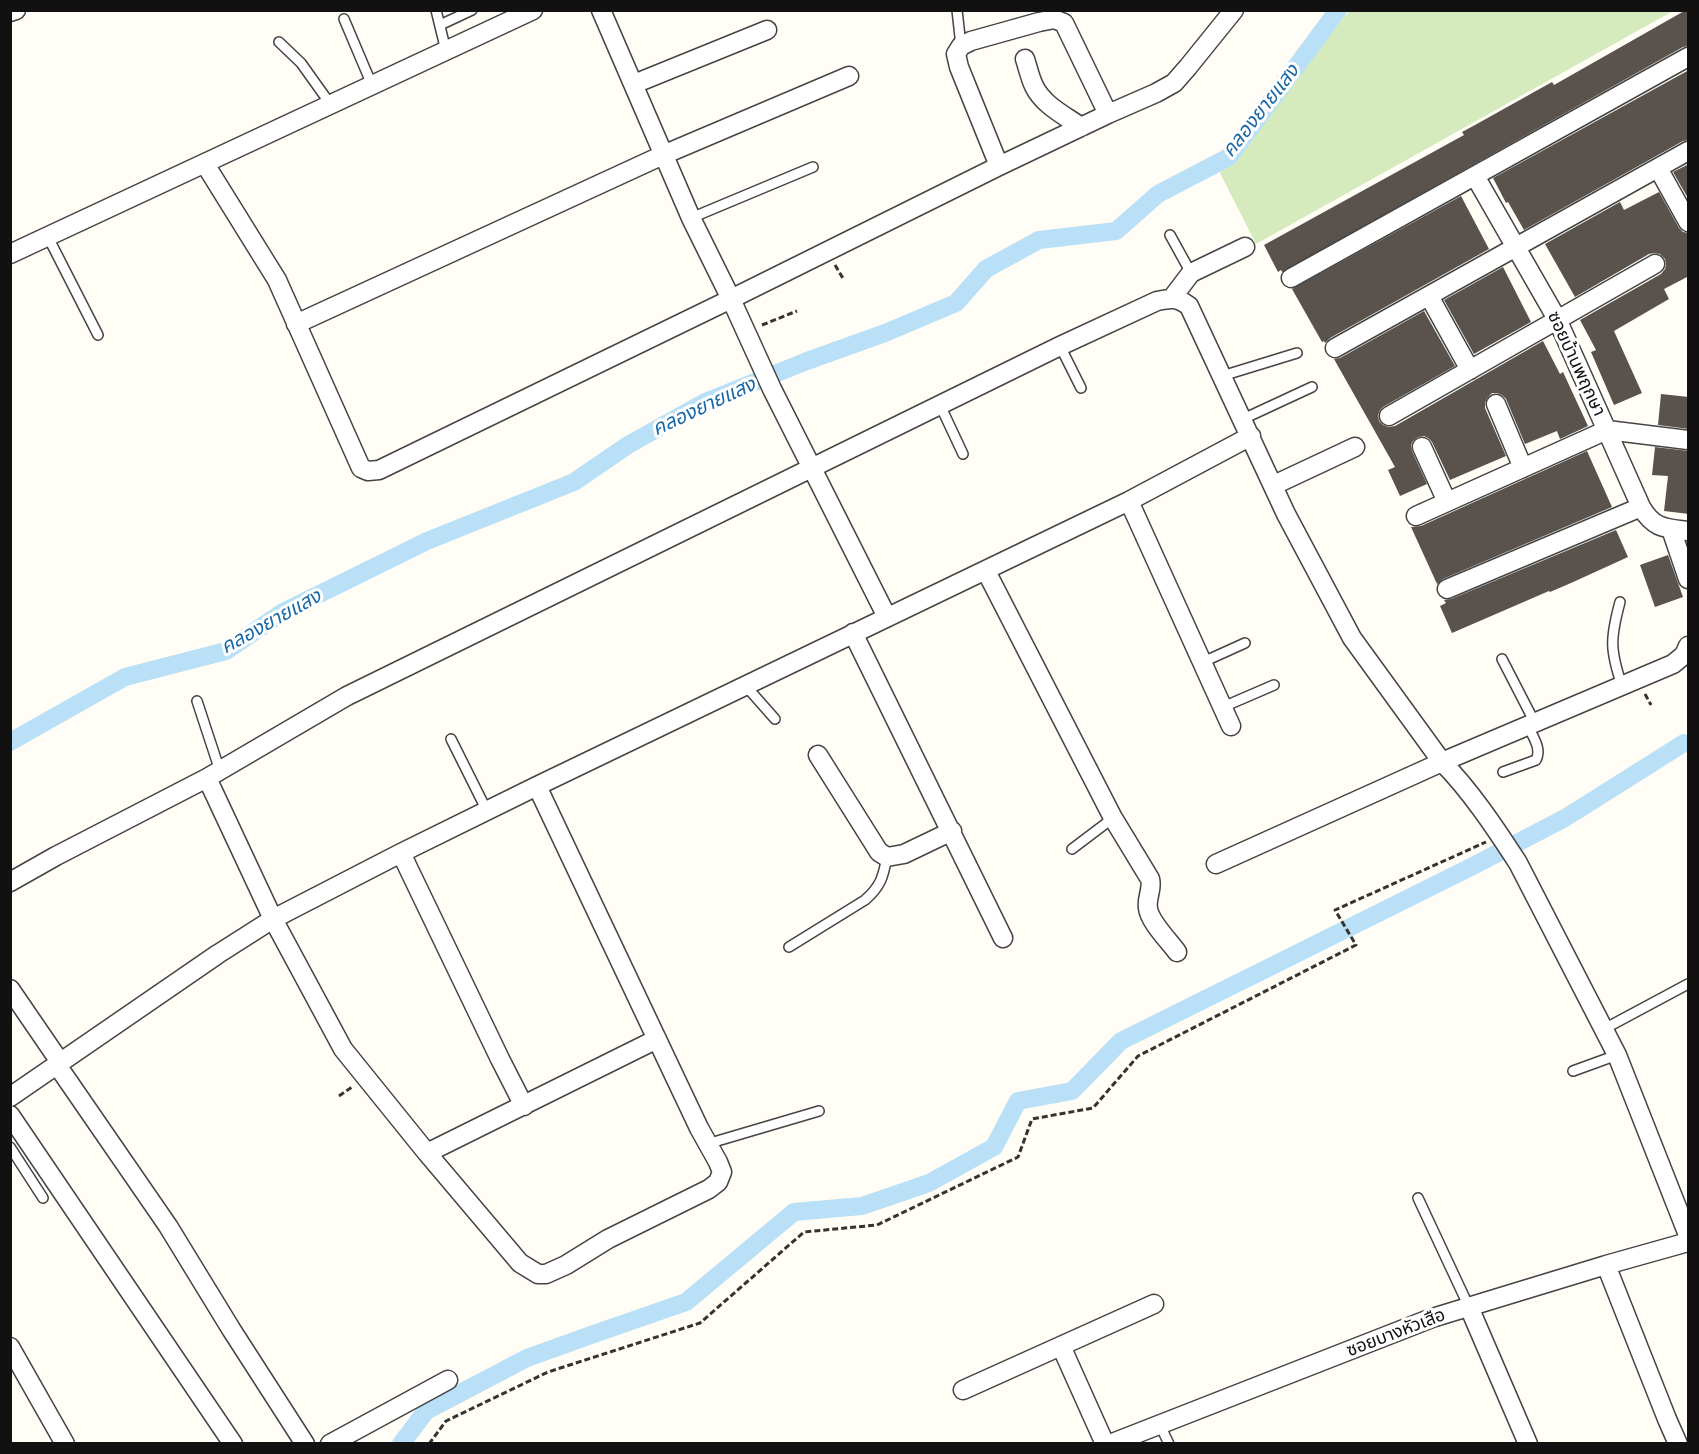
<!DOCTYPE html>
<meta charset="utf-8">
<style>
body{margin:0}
#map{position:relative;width:1699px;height:1454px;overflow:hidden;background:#fffdf5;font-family:Lora,serif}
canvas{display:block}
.frame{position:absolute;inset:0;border:12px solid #111;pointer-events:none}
</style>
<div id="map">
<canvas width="1699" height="1454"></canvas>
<div class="frame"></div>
</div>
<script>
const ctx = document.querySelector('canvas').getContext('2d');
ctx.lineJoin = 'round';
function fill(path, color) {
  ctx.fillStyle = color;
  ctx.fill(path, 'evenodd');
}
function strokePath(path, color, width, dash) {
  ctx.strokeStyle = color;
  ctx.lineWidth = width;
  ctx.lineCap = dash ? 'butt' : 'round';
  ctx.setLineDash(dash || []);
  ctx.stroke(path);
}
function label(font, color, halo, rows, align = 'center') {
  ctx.font = font + ' Lora,"Noto Sans Thai",serif';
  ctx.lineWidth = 6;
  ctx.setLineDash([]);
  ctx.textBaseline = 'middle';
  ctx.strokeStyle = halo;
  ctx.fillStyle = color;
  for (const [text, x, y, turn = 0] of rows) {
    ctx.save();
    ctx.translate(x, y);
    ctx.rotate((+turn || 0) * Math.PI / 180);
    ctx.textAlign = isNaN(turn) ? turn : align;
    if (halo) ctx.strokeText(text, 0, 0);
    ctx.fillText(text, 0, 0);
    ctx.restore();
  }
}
const green = new Path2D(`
 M1349,11V10L1673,11L1256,244L1220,173Z`);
const canal = new Path2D(`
 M10,742L125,677L226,651L283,612L427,541L574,482L628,445L705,402L807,361L885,333L956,303L986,269L1039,240L1116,231L1158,194L1229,157L1338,10
 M401,1444L426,1411L527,1358L591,1335L686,1302L794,1212L862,1206L929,1183L994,1147L1018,1101L1072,1091L1121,1041L1471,867L1565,818L1684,743`);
const building = new Path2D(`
 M1686,10H1689V46L1683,47L1282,272L1281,270L1278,272L1264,245L1464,135L1462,132L1475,125L1552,82L1554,85Z
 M1689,70V140L1683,141L1524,230L1508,202L1506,203L1493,178Z
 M1689,164V200L1673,172Z
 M1659,192L1679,228L1683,232L1689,233V276L1664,289L1669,299L1614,331L1642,393L1614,405L1591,352L1596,350L1580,320L1661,274L1665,269L1666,265L1665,259L1660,254L1654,253L1649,254L1575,297L1545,244L1620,202L1624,210Z
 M1461,196L1489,249L1330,338L1325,343L1324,341L1322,342L1292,289Z
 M1503,267L1531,322L1474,354L1444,300Z
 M1424,311L1455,366L1383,407L1380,410L1378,415L1379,421L1383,425L1388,427L1395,426L1543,341L1560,374L1563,372L1588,426L1560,439L1557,431L1525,444L1506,399L1502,395L1497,393H1492L1487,398L1485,403V408L1506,456L1450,480L1432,442L1428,438L1424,436L1418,437L1413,441L1411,445L1412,451L1427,484L1400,496L1388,470L1395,467L1334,359L1340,358Z
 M1661,394L1689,397V429L1658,425Z
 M1655,447L1689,451V514L1664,511L1668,476L1652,475Z
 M1587,451L1612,507L1443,579L1437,584L1411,527L1421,526Z
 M1616,530L1628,557L1571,583L1550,592L1549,591L1452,633L1440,606L1446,603L1444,600L1451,599Z
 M1668,555L1683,597L1655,607L1640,565Z`);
const path = new Path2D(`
 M835,265L844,280
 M762,325L797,311
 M1645,694L1651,705
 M339,1096L352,1087
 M429,1444L446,1421L548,1372L700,1323L804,1232L877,1225L1018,1157L1032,1119L1093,1108L1138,1056L1356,945L1335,910L1486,842`);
const service = new Path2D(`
 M436,10L446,51
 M957,10L961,46
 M344,19L372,85
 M440,25L472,10
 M279,42L301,63L331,105
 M691,218L813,167
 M1170,235L1191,273
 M48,237L98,335
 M1060,346L1081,388
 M1222,376L1297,353
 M940,405L963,454
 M1243,419L1312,387
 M1620,602C1610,639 1610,650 1622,686
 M1502,659L1535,723
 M1203,662L1245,643
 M745,685L775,719
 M197,701L220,771
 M1223,707L1274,685
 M451,739L487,811
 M1503,772L1536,760C1542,749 1533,737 1528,726
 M1072,849L1113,818
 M789,947L865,900C881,886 883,877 887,857
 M1604,1029L1688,984
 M1573,1071L1617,1055
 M707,1144L819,1111
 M10,1147L43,1198
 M1418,1198L1469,1307
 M1160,1425L1169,1444`);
const minor = new Path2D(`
 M601,10L691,218L731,299L772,389L887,617
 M10,12L16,10
 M1025,59C1028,68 1030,78 1034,86C1043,105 1064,115 1081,127
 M634,84L767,30
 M205,164L277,280L361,468L368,471L379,470L731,299L999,166L1108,114L1156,93L1174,83L1188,67L1234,10
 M999,166L959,67L956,54L961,46L971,41L1039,22L1054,19L1064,23L1108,114
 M1658,168L1688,222
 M1475,176L1557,319L1641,507C1654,529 1665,528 1688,531
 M10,254L533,10
 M1291,278L1688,57
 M1429,296L1470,370
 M1172,298L1191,273L1245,247
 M296,324L663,155L849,76
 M1335,348L1688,151
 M1496,404L1523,468
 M1389,416L1655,264
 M1422,447L1447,502
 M1274,485L1355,447
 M1129,501L1231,726
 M1416,516L1607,430L1688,440
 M1671,529L1688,579
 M986,571L1113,818L1150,879C1153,889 1146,898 1148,908C1149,921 1169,941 1177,952
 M1447,589L1641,507
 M853,633L1003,938
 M818,755L879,852L887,857L904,854L952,831
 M207,778L273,919L343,1049L427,1153L520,1263L538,1274H546L566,1265L608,1239L709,1189L718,1182L722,1172L718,1162L699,1128L537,786
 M401,853L500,1059L524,1106
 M1216,864L1442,762L1673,664L1684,655L1688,646
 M10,882L56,856L207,778L347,696L1060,346L1157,301C1172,298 1177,297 1189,306L1286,514L1352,638L1442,762C1470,790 1496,829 1518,863L1617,1055L1688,1235
 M10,989L60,1062
 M57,1065L168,1226L231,1329L305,1444
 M10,1097L218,954L273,919L401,853L537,786L1129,501L1251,436
 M10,1115L233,1444
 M427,1153L657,1039
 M1606,1265L1667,1419L1678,1444
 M1469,1307L1528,1444
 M1061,1346L1105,1444
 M10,1347L65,1444
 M963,1390L1154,1304
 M330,1444L448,1380
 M1110,1444L1432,1318L1606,1265L1688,1242`);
const streetNames = [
 ["ซอยบ้านพฤกษา",1576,364,65],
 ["ซอยบางหัวเสือ",1396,1333,-21]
];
const waterNames = [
 ["คลองยายแสง",1261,111,-52],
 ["คลองยายแสง",704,407,-25],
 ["คลองยายแสง",271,622,-29]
];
fill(green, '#d5ebbd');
strokePath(canal, '#b9e0f7', 18);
fill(building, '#5a524d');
strokePath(service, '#444', 12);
strokePath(minor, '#444', 21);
strokePath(path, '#333', 3, [6, 3]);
strokePath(service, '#fff', 9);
strokePath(minor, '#fff', 18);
label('18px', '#111', '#fff', streetNames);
label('italic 20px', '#1768a6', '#fff', waterNames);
</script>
